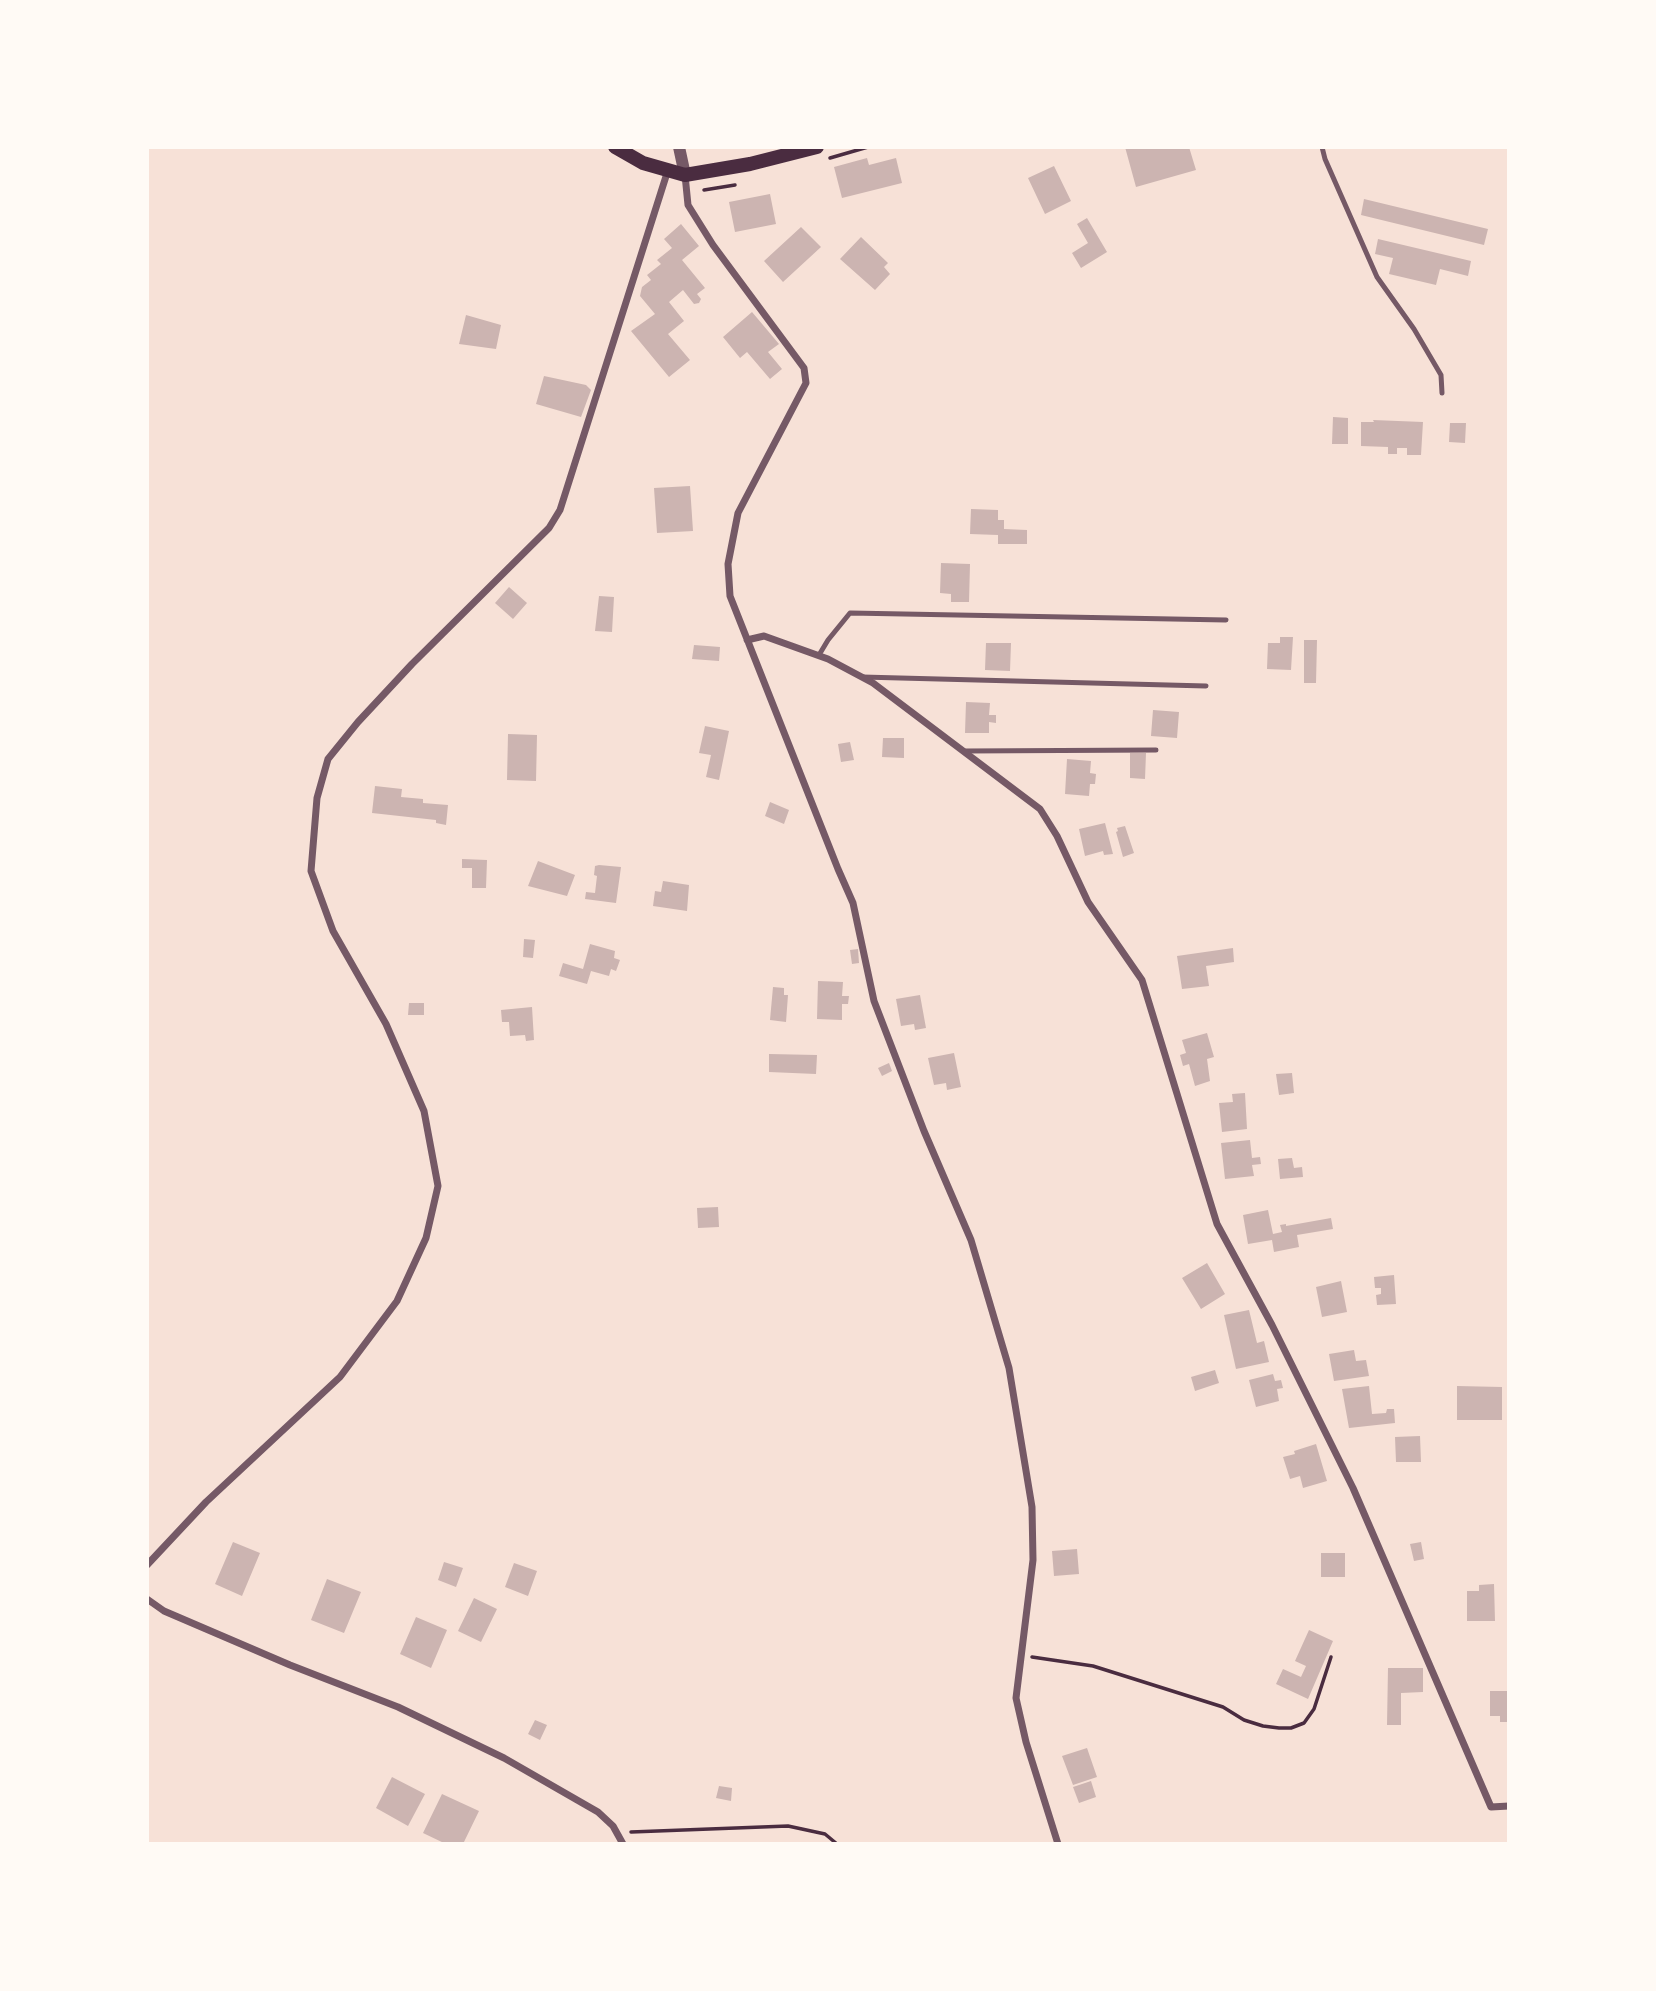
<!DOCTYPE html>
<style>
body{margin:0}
#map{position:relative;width:1656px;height:1991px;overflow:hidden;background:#f7e1d7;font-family:"DejaVu Sans",sans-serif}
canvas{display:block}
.frame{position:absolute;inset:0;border:149px solid #fffaf5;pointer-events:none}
</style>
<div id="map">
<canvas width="1656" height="1991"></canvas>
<div class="frame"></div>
</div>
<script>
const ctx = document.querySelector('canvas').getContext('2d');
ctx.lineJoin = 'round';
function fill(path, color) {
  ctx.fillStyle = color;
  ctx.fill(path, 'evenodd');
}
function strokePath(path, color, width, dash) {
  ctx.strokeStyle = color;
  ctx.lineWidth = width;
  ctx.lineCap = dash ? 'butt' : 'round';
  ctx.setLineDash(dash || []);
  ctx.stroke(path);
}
const building = new Path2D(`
 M1125,147H1189L1196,170L1136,187Z
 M867,158L869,165L896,158L902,183L842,198L834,167Z
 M1054,166L1071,201L1045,214L1028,178Z
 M770,194L776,224L735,232L729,202Z
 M1364,199L1488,229L1484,245L1361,215Z
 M1087,218L1107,252L1081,268L1072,253L1088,243L1077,224Z
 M681,224L699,246L682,260L705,288L697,294L701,299L699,303L694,304L683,290L669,302L684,321L668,334L690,360L669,377L631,331L655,314L640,296L642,287L651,280L647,275L661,264L657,260L672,248L664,239Z
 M801,227L821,247L783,282L764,261Z
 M861,237L888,263L884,267L890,274L875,290L840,259Z
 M1378,239L1471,261L1468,276L1440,269L1436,285L1389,274L1393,258L1375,254Z
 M752,312L779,344L768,352L782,369L770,379L747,352L740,358L723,337Z
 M466,315L501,325L496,349L459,344Z
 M544,376L586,385L591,390L581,417L536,404Z
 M1333,417L1348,418V444H1332Z
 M1373,420L1423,422L1421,455H1407V448H1397V454H1388V447L1361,446V422H1374Z
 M1450,423H1466L1465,443L1449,442Z
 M690,486L693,531L657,533L654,488Z
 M971,509L998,510V520H1004V529L1027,530V544H998V535L970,534Z
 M941,563L970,564L969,602H951V594L940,593Z
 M509,587L527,603L513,619L495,603Z
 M599,596L614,597L612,632L595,631Z
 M1280,637H1293L1291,670L1267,669L1268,643H1280Z
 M1304,640H1317L1316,683H1304Z
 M986,643H1011L1010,671L985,670Z
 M694,645L720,647L719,661L692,659Z
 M966,702L990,703L989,715H996V723L989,722V733H965Z
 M1153,710L1179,712L1177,738L1151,736Z
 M705,726L729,731L719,780L706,777L711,755L699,753Z
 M508,734L537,735L536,781L507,780Z
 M883,738H904V758L882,757Z
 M850,742L854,760L841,762L838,744Z
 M1130,753H1146L1145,779L1130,778Z
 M1067,759L1091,761L1090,773L1096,774L1095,784H1090L1089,796L1065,794Z
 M375,786L402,789L401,797L423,799V803L448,805L446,825L436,823V820L372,813Z
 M770,802L789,810L784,824L765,816Z
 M1105,823L1113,854L1104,855L1103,851L1085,856L1079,829Z
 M1125,826L1134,853L1123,857L1116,832L1118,831L1117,828Z
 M462,859L487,860L486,888H472V868H462Z
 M538,861L575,875L567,896L528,886Z
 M599,865L621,867L616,903L585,899L586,892L595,893L597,876L594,875L595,866Z
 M663,881L689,885L687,911L653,906L655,891L661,892Z
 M524,939L535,940L533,958L523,957Z
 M590,944L615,951L614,958L620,960L616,971L611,969L609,976L591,971L587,984L559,976L563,963L583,969Z
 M1233,948L1234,962L1206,966L1209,986L1182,989L1177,956Z
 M858,949L859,963L852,964L850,950Z
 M818,981L843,982L842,996H849L848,1004H842V1020L817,1019Z
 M773,987L784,988V995H788L786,1022L770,1020Z
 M920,995L926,1028L915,1030L914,1024L901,1026L896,999Z
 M409,1003H424V1015H408Z
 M532,1007L534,1040L526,1041L525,1035L510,1036L509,1022H502L501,1010Z
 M1207,1033L1214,1057L1207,1059L1210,1081L1195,1086L1189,1064L1183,1066L1180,1055L1186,1053L1182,1040Z
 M954,1053L961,1087L947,1090L946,1083L934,1085L928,1058Z
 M769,1054L817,1055L816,1074L769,1072Z
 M889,1063L892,1071L882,1076L878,1068Z
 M1292,1073L1294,1093L1279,1095L1276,1074Z
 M1245,1093L1247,1129L1222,1132L1219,1103L1233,1102L1232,1094Z
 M1250,1140L1252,1158L1260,1157L1261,1164L1252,1165L1254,1176L1225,1179L1221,1143Z
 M1292,1158L1294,1168L1302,1167L1303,1177L1280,1179L1278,1159Z
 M718,1207L719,1227L698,1228L697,1208Z
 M1268,1210L1273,1234L1282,1232L1280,1225L1286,1224V1226L1331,1218L1333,1229L1297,1235L1299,1247L1274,1252L1272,1240L1248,1244L1243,1215Z
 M1207,1263L1225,1294L1201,1309L1182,1278Z
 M1394,1275L1396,1304L1377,1305L1376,1295L1381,1294V1288H1375L1374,1277Z
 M1341,1281L1347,1312L1322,1317L1316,1287Z
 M1249,1310L1257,1343L1264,1341L1269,1362L1236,1369L1224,1315Z
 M1354,1350L1356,1361L1366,1360L1369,1376L1334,1381L1329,1354Z
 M1215,1370L1219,1383L1195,1391L1191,1377Z
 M1273,1374L1275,1381L1281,1380L1283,1388L1277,1389L1279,1401L1256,1407L1249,1380Z
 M1369,1386L1372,1414L1386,1413L1387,1409H1394L1395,1423L1349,1428L1342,1389Z
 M1457,1386L1502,1387V1420H1457Z
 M1420,1436L1421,1462H1396L1395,1437Z
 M1316,1444L1327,1481L1303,1488L1300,1476L1290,1479L1283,1457L1295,1454L1294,1451Z
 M233,1542L260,1553L242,1596L215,1584Z
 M1421,1542L1424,1559L1414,1561L1410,1544Z
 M1077,1549L1079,1574L1054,1576L1052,1551Z
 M1321,1553H1345V1577H1321Z
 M444,1562L463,1568L456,1587L438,1580Z
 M514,1563L537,1571L528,1596L505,1587Z
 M327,1579L361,1592L344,1633L311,1620Z
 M1494,1584L1495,1621H1467V1591H1479V1585Z
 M474,1598L497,1609L481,1642L458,1631Z
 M416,1617L447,1630L431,1668L400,1654Z
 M1309,1630L1333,1641L1308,1699L1276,1684L1283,1669L1301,1677L1306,1666L1295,1661Z
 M1388,1668H1423V1692L1401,1693V1725H1387Z
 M1490,1691H1509V1722H1500V1716H1490Z
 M535,1720L547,1725L540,1740L528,1734Z
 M1087,1748L1097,1777L1073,1785L1062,1756Z
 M392,1777L425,1794L408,1826L376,1808Z
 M1091,1781L1096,1797L1079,1803L1073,1787Z
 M719,1786L732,1788L731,1801L716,1798Z
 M442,1794L479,1811L463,1844H446L423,1833Z`);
const path = new Path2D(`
 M830,158L868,147
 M704,190L735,185
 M1032,1657L1093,1666L1223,1707L1244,1720L1263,1726L1279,1728H1291L1304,1723L1314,1709L1331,1657
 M631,1832L788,1826L825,1834L837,1844`);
const service = new Path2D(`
 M1322,147L1325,159L1377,277L1414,329L1441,375L1442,393
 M819,655L828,640L850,613L1226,620
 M862,677L1206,686
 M966,751L1156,750`);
const minor = new Path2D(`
 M685,175L688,205L713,245L804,368L806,383L738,513L728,564L730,596L838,869L853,903L874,1001L924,1131L971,1240L1009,1368L1032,1507L1033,1560L1016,1698L1026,1742L1058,1844
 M747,640L764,636L828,659L873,683L1040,809L1057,836L1088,902L1142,980L1217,1224L1272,1325L1353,1488L1491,1807L1509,1806
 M147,1565L206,1502L340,1377L397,1301L426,1238L438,1186L424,1111L386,1024L333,931L311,871L317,798L328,759L358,722L412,664L549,528L560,510L668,170
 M147,1599L164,1611L290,1665L398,1707L504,1758L598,1812L613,1826L623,1844`);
const tertiary = new Path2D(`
 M679,147L685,175`);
const secondary = new Path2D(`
 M615,147L643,163L685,175L750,164L817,147`);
fill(building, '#ccb4b1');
strokePath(path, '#4a2c40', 3.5);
strokePath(service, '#755966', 5);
strokePath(minor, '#755966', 7);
strokePath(tertiary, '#755966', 12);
strokePath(secondary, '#4a2c40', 14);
</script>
